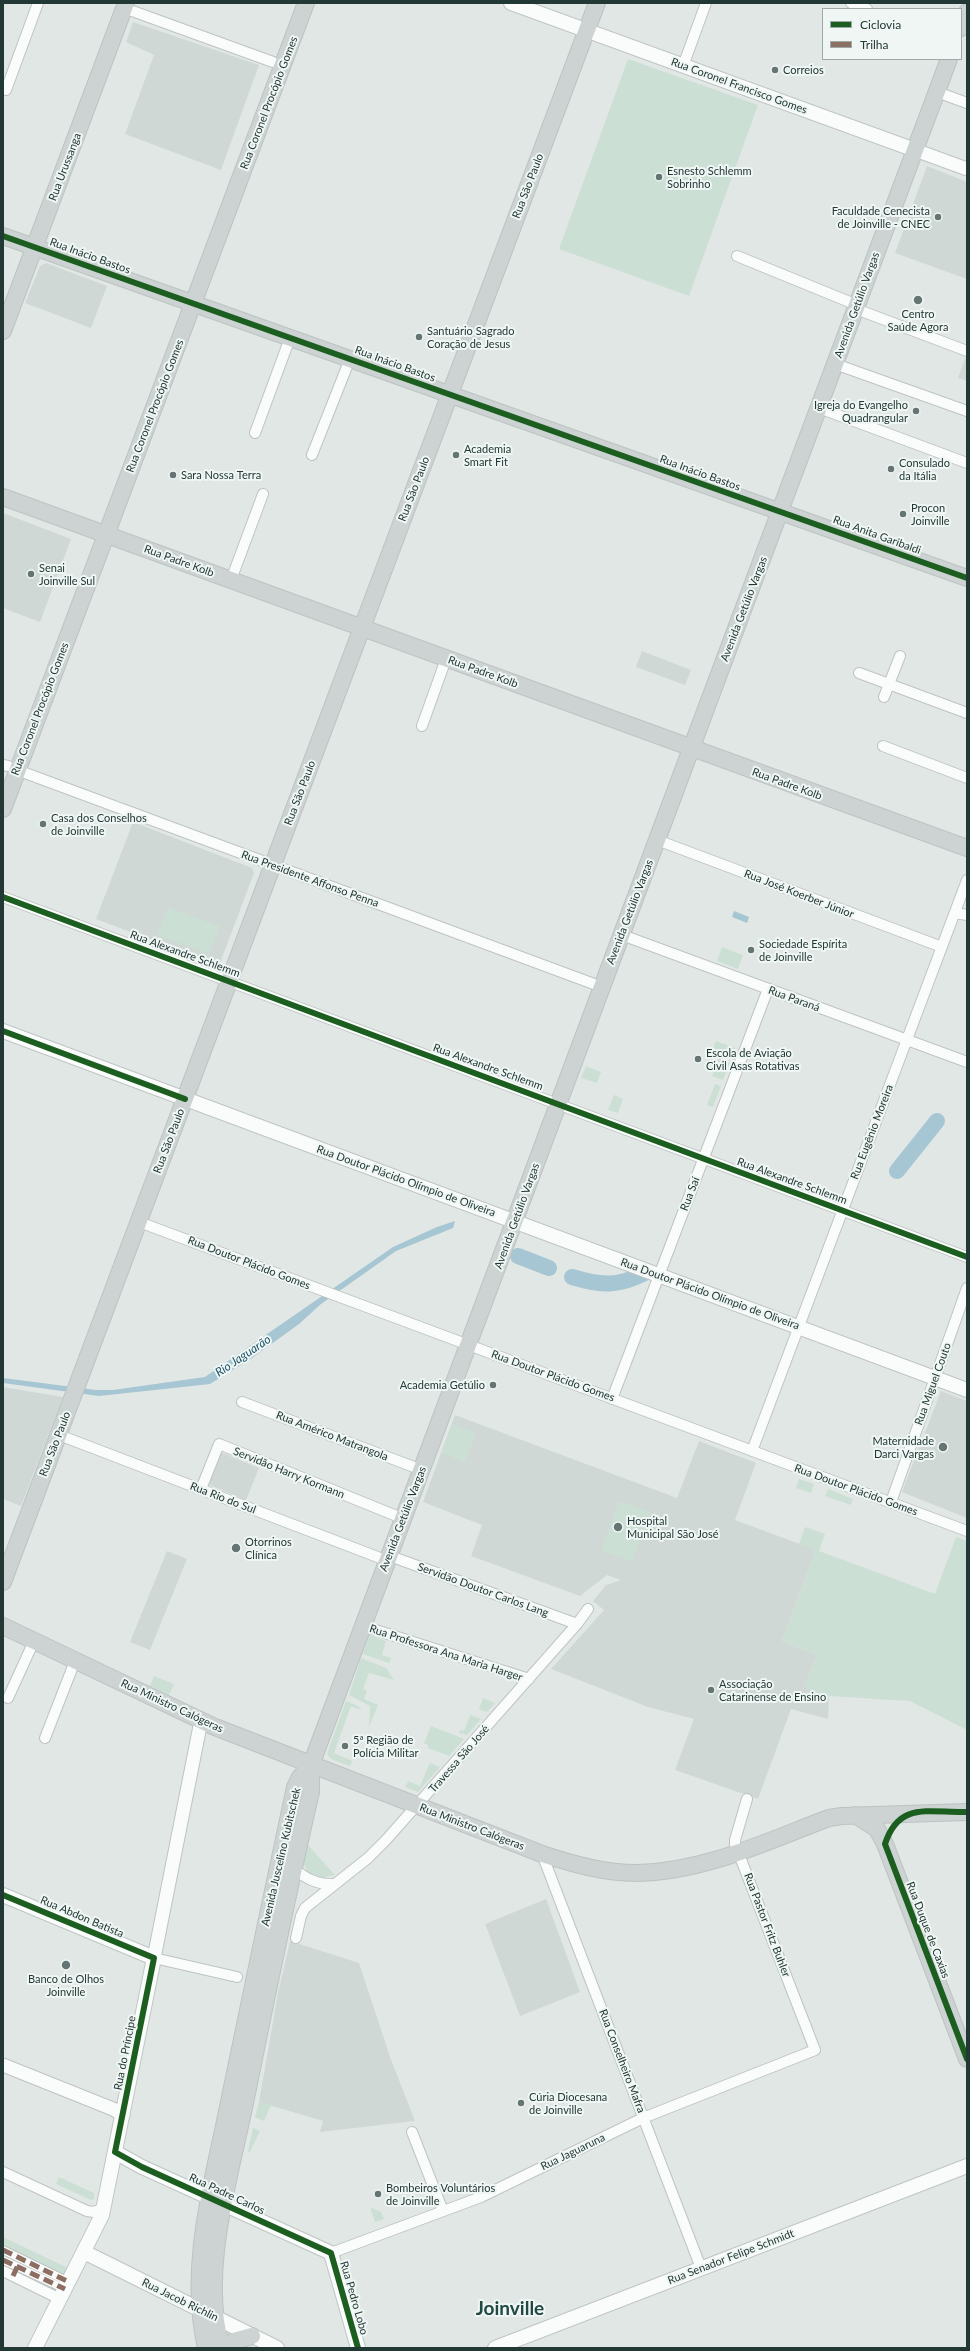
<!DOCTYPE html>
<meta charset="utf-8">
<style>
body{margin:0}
#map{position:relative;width:970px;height:2351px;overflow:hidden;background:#e1e7e5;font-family:Lato,sans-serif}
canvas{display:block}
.frame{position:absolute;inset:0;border:4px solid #223835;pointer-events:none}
.legend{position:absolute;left:822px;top:8px;width:140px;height:52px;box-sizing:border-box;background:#eff6f4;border:1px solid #9daaa8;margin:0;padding:5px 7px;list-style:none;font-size:12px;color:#223835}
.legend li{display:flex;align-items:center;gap:8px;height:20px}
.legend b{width:20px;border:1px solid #9daaa8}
</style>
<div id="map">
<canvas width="970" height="2351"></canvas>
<div class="frame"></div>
<ul class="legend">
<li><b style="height:5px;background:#1b5e20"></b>Ciclovia</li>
<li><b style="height:5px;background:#8d6e63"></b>Trilha</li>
</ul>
</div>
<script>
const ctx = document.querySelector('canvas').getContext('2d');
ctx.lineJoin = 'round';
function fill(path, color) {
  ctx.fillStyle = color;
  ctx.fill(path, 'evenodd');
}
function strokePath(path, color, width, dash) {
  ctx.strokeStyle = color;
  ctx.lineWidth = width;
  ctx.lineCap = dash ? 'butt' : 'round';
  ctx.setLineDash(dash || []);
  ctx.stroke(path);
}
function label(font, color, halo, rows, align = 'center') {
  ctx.font = font + ' Lato,sans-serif';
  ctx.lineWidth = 4;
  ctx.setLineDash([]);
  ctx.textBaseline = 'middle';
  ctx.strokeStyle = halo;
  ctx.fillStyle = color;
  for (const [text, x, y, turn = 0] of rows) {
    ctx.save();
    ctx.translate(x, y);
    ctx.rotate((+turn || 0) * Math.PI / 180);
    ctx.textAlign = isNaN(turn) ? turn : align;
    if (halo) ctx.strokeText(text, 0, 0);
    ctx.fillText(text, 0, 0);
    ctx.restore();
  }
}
const built = new Path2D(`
 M133,22L259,65L221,170L125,134L154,55L126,42Z
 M927,166L967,182V279L895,253Z
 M46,263L107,286L91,328L25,303L40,266Z
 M967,354V381L958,378Z
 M3,513L71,539L40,622L3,608Z
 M642,651L691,670L685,685L636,667Z
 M133,822L252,868L254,873L220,963L216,964L96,919Z
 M3,1387L63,1397L21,1506L3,1499Z
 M941,1391L967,1401V1518L902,1492Z
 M455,1415L677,1498L699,1441L756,1463L735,1520L816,1550L782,1641L817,1655L804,1687L829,1696L828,1719L791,1709L758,1799L675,1770L694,1719L648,1707L551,1669L604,1610L593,1601L606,1585L621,1580L607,1575L580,1596L471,1556L482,1525L423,1502Z
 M220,1452L259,1468L246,1500L207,1484Z
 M167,1551L187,1559L150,1650L130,1642Z
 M546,1899L580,1992L520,2016L485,1924Z
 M290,1941L359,1963L390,2057L415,2121L320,2132L323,2121L259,2102L278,1993Z`);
const green = new Path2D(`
 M628,59L758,105L689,296L559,249Z
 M168,907L220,927L209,954L157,935Z
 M722,947L743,955L738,969L717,961Z
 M716,1041L735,1048L732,1055L713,1048Z
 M719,1058L730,1063L723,1080L712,1076Z
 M586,1066L601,1072L597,1083L581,1078Z
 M715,1084L721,1086L713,1107L707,1105Z
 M614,1095L623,1099L618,1113L608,1110Z
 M452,1424L476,1433L465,1462L441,1453Z
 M799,1479L814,1484L811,1493L796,1488Z
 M828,1489L853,1499L851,1505L825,1496Z
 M619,1501L651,1513L632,1561L601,1550Z
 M805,1527L825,1534L819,1551L935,1594L956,1537L967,1541V1730L910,1701L829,1696L804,1687L817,1655L782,1641L816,1550L799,1544Z
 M369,1635L386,1641L382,1655L391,1658L389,1663L363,1654Z
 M361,1658L386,1668L394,1680L369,1673L363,1689L367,1691L364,1699L378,1705L369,1727L370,1706L349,1695Z
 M154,1676L174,1684L169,1695L150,1686Z
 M483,1698L495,1703L487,1712L479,1709Z
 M346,1701L358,1706L361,1710L351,1706L334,1753L352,1761L350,1766L331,1759L327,1754Z
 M470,1715L481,1719L467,1735L459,1733L460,1730L464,1731Z
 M431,1726L464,1739L449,1756L428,1748V1745L424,1743Z
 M430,1763L440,1767L418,1792L405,1787L408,1781L420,1786Z
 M306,1843L335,1875L321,1878L308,1873L302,1860Z
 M259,2102L271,2105L264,2121L255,2117Z
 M253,2128L260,2131L250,2152H248Z
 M59,2177L94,2193V2199L91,2200L56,2184Z
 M370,2207L381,2212L384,2219L375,2222Z
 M3,2237L70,2269L58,2295L3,2268Z`);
const water = new Path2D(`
 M734,911L749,917L747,923L732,917Z
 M455,1221L453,1228L396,1251L321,1304L299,1324L252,1358L210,1384L99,1396L3,1383V1378L96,1390H113L205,1377L393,1247L437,1227Z`);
const river = new Path2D(`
 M897,1171L937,1121
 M518,1256L549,1268
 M572,1277C602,1286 618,1287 647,1272`);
const pedestrian = new Path2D(`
 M3,2250L69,2282
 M3,2260L65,2289`);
const minor = new Path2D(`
 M851,3L867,9
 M124,8L273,62
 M683,66L706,3
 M6,90L38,3
 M937,92L967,103
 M737,256L857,305
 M856,309L967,351
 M835,364L967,411
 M819,408L967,463
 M255,433L290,338
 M312,455L350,359
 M231,580L263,494
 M859,673L967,713
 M884,697L900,656
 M422,726L446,659
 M883,746L967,778
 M3,765L8,766
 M17,770L602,987
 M657,840L942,947
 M3,897L967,1257
 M955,913L967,915
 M622,935L967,1062
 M139,1222L967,1531
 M612,1399L768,989
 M242,1402L422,1470
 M59,1435L388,1561
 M752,1451L967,880
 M201,1489L219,1444L404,1519
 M891,1502L967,1288
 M390,1556L577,1624
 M363,1626L529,1679
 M8,1698L34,1641
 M45,1738L75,1661
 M542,1854L701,2268
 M293,1868C306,1879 318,1885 335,1884
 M296,1938L301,1916L305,1908L368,1858L386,1840L577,1624L588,1609
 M154,1958L237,1977
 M412,2132L443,2211
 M3,2172L87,2211L94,2212L104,2208
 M331,2253L481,2197L643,2118L815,2050L735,1844V1840L747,1799
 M3,2271L60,2299`);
const tertiary = new Path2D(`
 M915,150L967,169
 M154,1958L201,1721
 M3,2065L113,2109L123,2115`);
const secondary = new Path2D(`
 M511,3L915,150
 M3,1031L967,1390
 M3,1895L154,1958L102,2215L35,2348
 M115,2152L142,2167L331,2253L358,2348
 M84,2252L277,2348
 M495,2348L967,2166`);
const primary = new Path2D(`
 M961,28L967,12
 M3,236L967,578
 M3,331L126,3
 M3,497L967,848
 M3,809L306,3
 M3,1582L597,3
 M3,1626L215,1727L542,1854C573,1864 604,1873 637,1873C704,1872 767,1841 829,1818L842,1816L967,1812
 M855,1815L877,1829L885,1844L967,2059
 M206,2348C187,2265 214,2179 230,2097C251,1994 273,1890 295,1787L300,1777L311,1765
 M222,2348C199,2275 230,2177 245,2103C266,1999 287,1895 311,1792V1765L949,59
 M228,2348L234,2341L252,2336`);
const quiet = new Path2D(`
 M3,2250L69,2282
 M3,2260L65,2289
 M13,2276L19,2263`);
const cycleway = new Path2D(`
 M3,236L967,578
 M3,897L967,1257
 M3,1031L185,1099
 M967,1812C929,1813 899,1801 885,1844L967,2059
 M3,1895L154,1958L115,2152L142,2167L331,2253L358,2348`);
const markers = [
 [775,70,4,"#657573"],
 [659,177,4,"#657573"],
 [938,217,4,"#657573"],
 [918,300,5,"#657573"],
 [419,337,4,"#657573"],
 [916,411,4,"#657573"],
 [456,455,4,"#657573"],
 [891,469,4,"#657573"],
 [173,475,4,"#657573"],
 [903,514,4,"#657573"],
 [31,574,4,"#657573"],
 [43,824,4,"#657573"],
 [751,950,4,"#657573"],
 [698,1059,4,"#657573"],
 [493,1385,4,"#657573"],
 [943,1447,5,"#657573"],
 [618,1527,5,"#657573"],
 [236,1548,5,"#657573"],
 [711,1690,4,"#657573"],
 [345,1746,4,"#657573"],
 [66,1965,5,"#657573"],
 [521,2103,4,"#657573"],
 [378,2194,4,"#657573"]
];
const poiNames = [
 ["Correios",783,70],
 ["Esnesto Schlemm",667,171],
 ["Sobrinho",667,184],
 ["Faculdade Cenecista",930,211,"right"],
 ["de Joinville - CNEC",930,224,"right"],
 ["Centro",918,314,"center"],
 ["Saúde Agora",918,327,"center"],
 ["Santuário Sagrado",427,331],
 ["Coração de Jesus",427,344],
 ["Igreja do Evangelho",908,405,"right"],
 ["Quadrangular",908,418,"right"],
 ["Academia",464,449],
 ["Smart Fit",464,462],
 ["Consulado",899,463],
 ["da Itália",899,476],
 ["Sara Nossa Terra",181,475],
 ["Procon",911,508],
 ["Joinville",911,521],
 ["Senai",39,568],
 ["Joinville Sul",39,581],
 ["Casa dos Conselhos",51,818],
 ["de Joinville",51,831],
 ["Sociedade Espírita",759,944],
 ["de Joinville",759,957],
 ["Escola de Aviação",706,1053],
 ["Civil Asas Rotativas",706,1066],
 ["Academia Getúlio",485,1385,"right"],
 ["Maternidade",934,1441,"right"],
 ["Darci Vargas",934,1454,"right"],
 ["Hospital",627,1521],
 ["Municipal São José",627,1534],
 ["Otorrinos",245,1542],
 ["Clínica",245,1555],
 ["Associação",719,1684],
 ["Catarinense de Ensino",719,1697],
 ["5ª Região de",353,1740],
 ["Polícia Militar",353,1753],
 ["Banco de Olhos",66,1979,"center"],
 ["Joinville",66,1992,"center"],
 ["Cúria Diocesana",529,2097],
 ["de Joinville",529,2110],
 ["Bombeiros Voluntários",386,2188],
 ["de Joinville",386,2201]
];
const streetNames = [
 ["Rua Coronel Francisco Gomes",739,86,20],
 ["Rua Coronel Procópio Gomes",269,103,-69],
 ["Rua Urussanga",65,167,-69],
 ["Rua São Paulo",528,186,-69],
 ["Rua Inácio Bastos",90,256,20],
 ["Avenida Getúlio Vargas",857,305,-70],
 ["Rua Inácio Bastos",395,364,20],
 ["Rua Coronel Procópio Gomes",155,406,-69],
 ["Rua Inácio Bastos",700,473,20],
 ["Rua São Paulo",414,489,-69],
 ["Rua Anita Garibaldi",877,535,20],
 ["Rua Padre Kolb",179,561,20],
 ["Avenida Getúlio Vargas",744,609,-69],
 ["Rua Padre Kolb",483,672,20],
 ["Rua Coronel Procópio Gomes",40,709,-69],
 ["Rua Padre Kolb",787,784,20],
 ["Rua São Paulo",300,793,-69],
 ["Rua Presidente Affonso Penna",310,879,20],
 ["Rua José Koerber Júnior",799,894,21],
 ["Avenida Getúlio Vargas",630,912,-69],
 ["Rua Alexandre Schlemm",185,954,20],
 ["Rua Paraná",794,999,20],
 ["Rua Alexandre Schlemm",488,1067,20],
 ["Rua Eugênio Moreira",872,1132,-69],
 ["Rua São Paulo",169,1141,-69],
 ["Rua Doutor Plácido Olímpio de Oliveira",406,1181,20],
 ["Rua Alexandre Schlemm",792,1181,20],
 ["Rua Saí",690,1194,-69],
 ["Avenida Getúlio Vargas",517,1216,-70],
 ["Rua Doutor Plácido Gomes",249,1263,21],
 ["Rua Doutor Plácido Olímpio de Oliveira",710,1294,20],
 ["Rua Doutor Plácido Gomes",553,1376,20],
 ["Rua Miguel Couto",933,1384,-70],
 ["Rua Américo Matrangola",332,1436,21],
 ["Rua São Paulo",55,1444,-69],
 ["Servidão Harry Kormann",289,1473,22],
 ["Rua Doutor Plácido Gomes",856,1490,20],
 ["Rua Rio do Sul",223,1498,21],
 ["Avenida Getúlio Vargas",403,1519,-69],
 ["Servidão Doutor Carlos Lang",483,1590,20],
 ["Rua Professora Ana Maria Harger",446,1653,18],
 ["Rua Ministro Calógeras",172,1706,25],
 ["Travessa São José",459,1759,-49],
 ["Rua Ministro Calógeras",472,1827,21],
 ["Avenida Juscelino Kubitschek",281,1857,-77],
 ["Rua Abdon Batista",82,1917,23],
 ["Rua Pastor Fritz Buhler",767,1925,69],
 ["Rua Duque de Caxias",928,1930,69],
 ["Rua do Príncipe",125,2053,-79],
 ["Rua Conselheiro Mafra",622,2061,69],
 ["Rua Jaguaruna",573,2152,-26],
 ["Rua Padre Carlos",227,2194,25],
 ["Rua Senador Felipe Schmidt",731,2257,-21],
 ["Rua Pedro Lobo",354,2298,74],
 ["Rua Jacob Richlin",180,2300,26]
];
const waterNames = [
 ["Rio Jaguarão",243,1356,-34]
];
const townNames = [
 ["Joinville",510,2309]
];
fill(built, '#d0d8d5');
fill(green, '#ccdfd4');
fill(water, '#a5c6d2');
strokePath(river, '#a5c6d2', 16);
strokePath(pedestrian, '#bec4c2', 10);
strokePath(minor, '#bec4c2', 12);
strokePath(tertiary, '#bec4c2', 15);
strokePath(secondary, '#bec5c3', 16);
strokePath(primary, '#bcc3c2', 18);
strokePath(pedestrian, '#fafbfb', 8);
strokePath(minor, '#fafbfb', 10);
strokePath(tertiary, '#fafbfb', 13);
strokePath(secondary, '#fafbfb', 14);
strokePath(primary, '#cdd3d2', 16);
strokePath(quiet, '#8d6e63', 5, [10, 5]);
strokePath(cycleway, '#1b5e20', 6);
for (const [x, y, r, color] of markers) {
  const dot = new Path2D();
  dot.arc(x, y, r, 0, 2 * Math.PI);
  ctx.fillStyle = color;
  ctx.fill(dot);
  strokePath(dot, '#eff6f4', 1.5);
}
label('11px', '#223835', '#eff6f4', poiNames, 'left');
label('11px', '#223835', '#eff6f4', streetNames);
label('italic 12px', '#21566e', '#eff6f4', waterNames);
label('bold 19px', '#204844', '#eff6f4', townNames);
</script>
